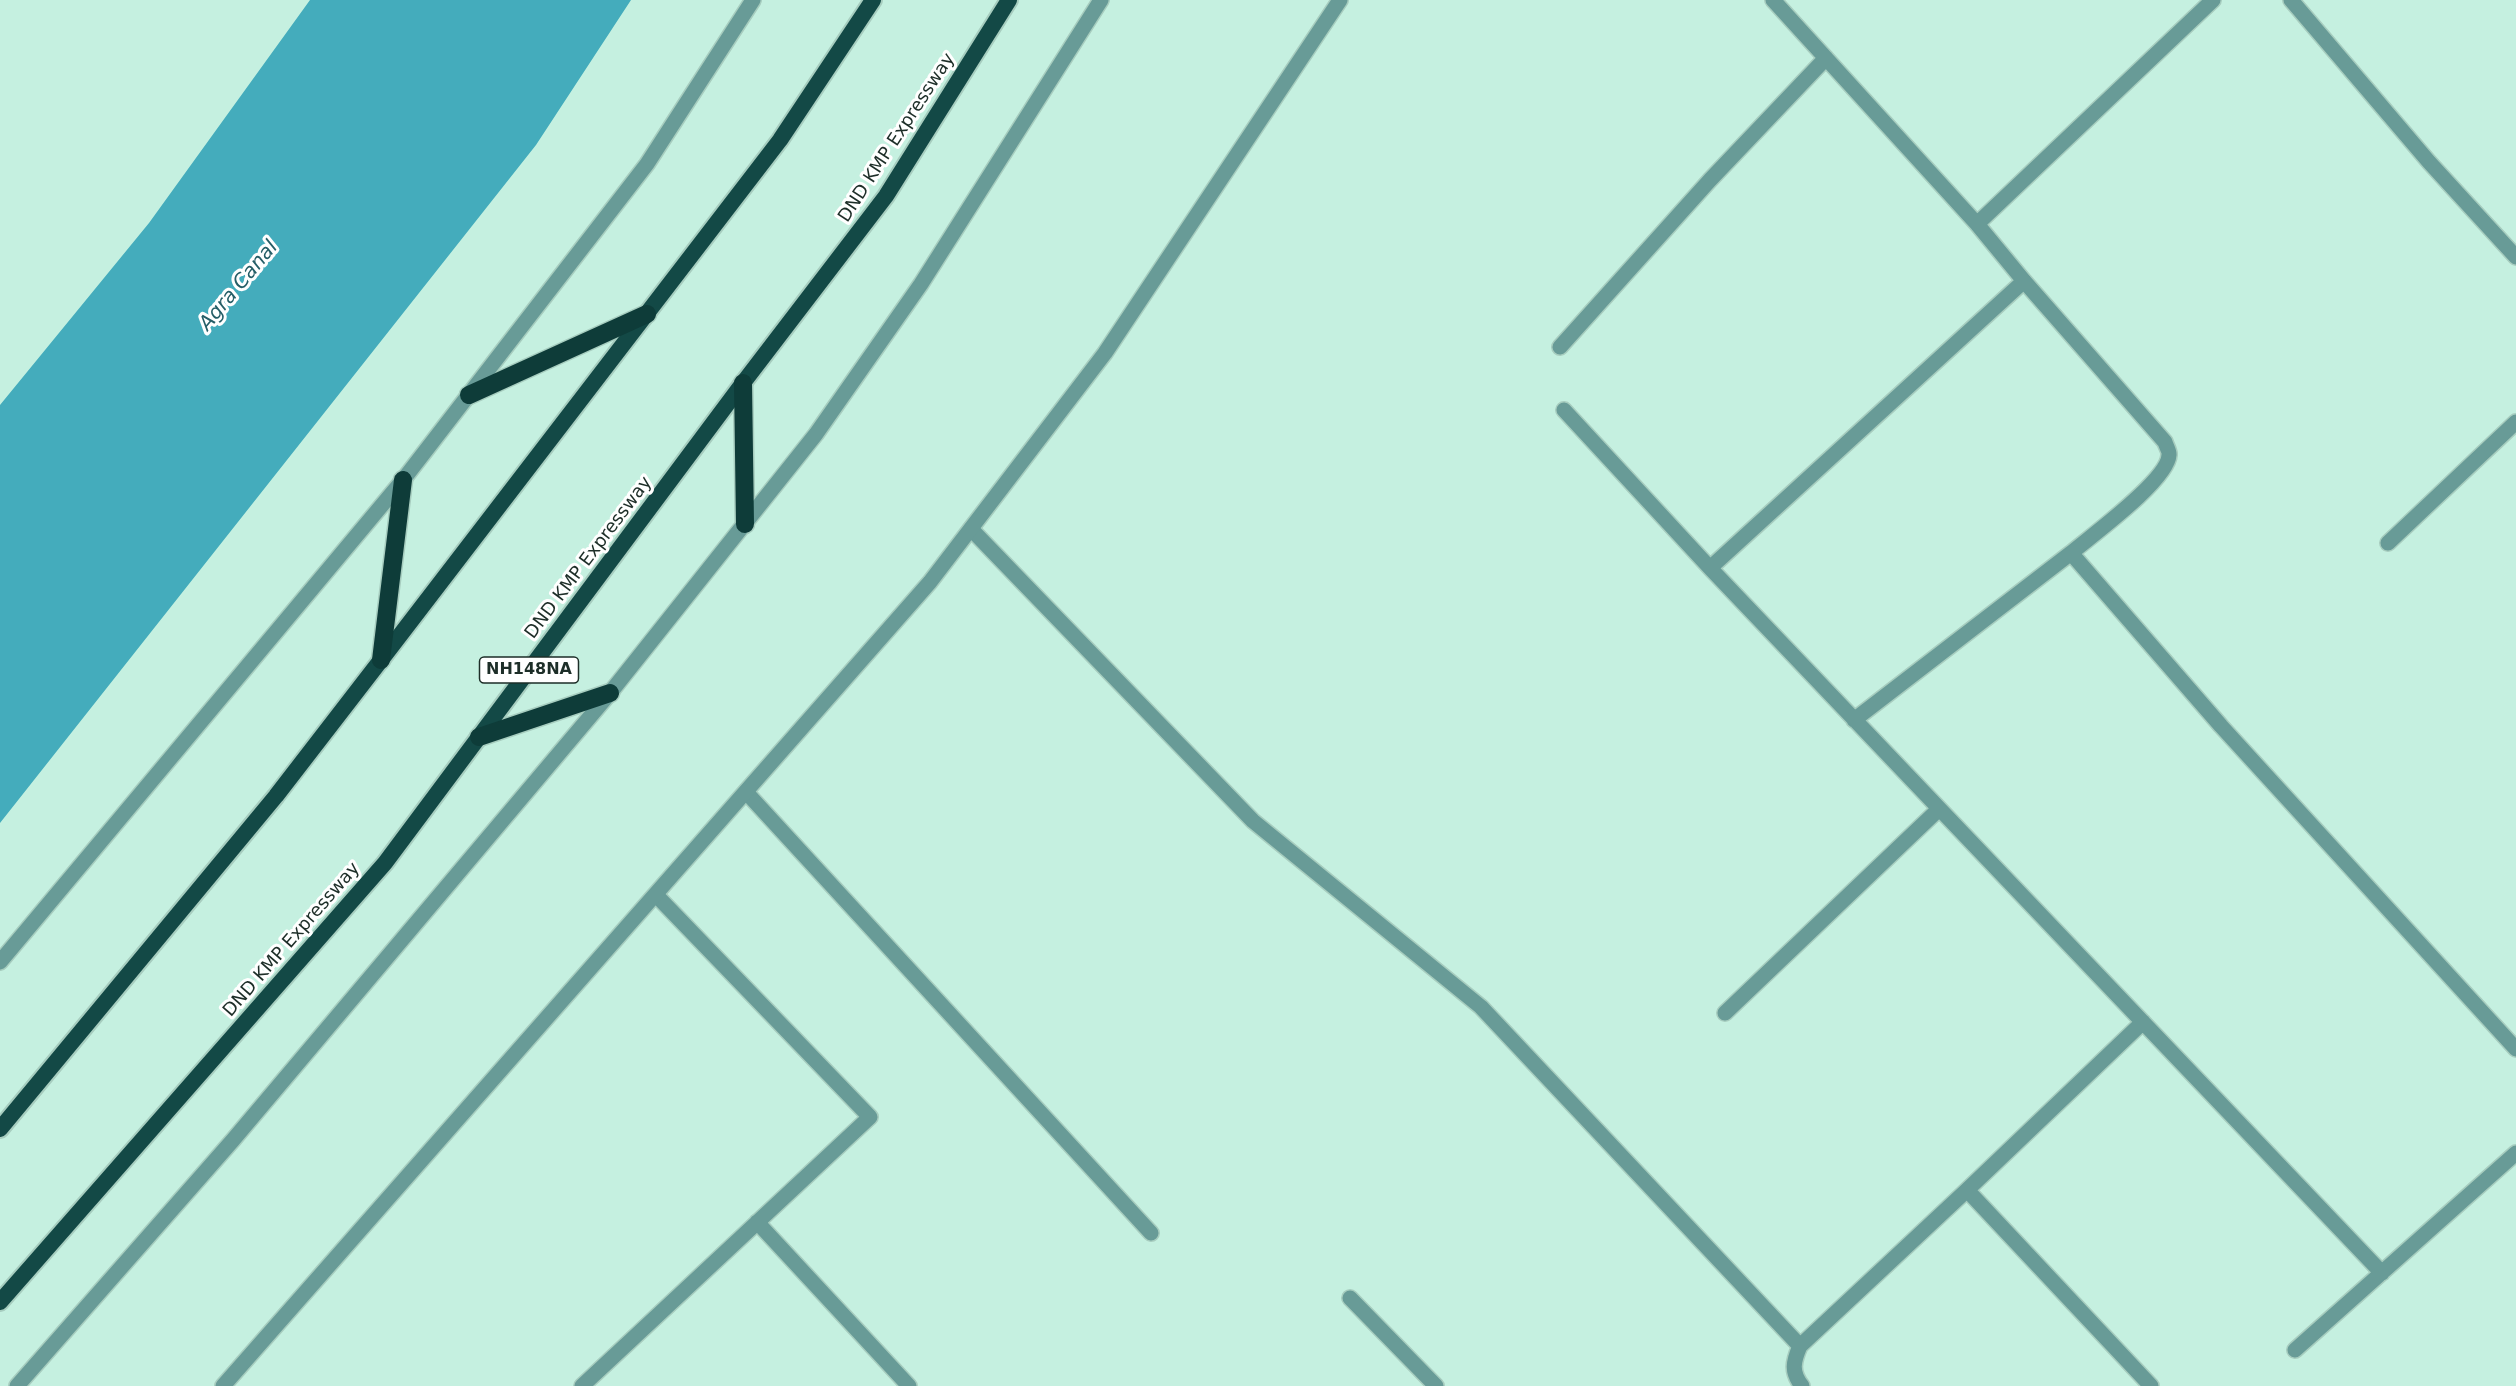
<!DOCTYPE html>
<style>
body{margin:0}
canvas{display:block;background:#c5f0e0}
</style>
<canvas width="2516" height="1386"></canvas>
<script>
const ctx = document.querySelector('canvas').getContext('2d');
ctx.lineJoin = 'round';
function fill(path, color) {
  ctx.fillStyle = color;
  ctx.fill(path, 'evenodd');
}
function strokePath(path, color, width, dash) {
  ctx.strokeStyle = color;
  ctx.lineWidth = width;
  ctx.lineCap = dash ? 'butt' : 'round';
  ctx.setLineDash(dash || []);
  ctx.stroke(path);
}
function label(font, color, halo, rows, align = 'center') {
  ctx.font = font + ' "DejaVu Sans",sans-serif';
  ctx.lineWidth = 6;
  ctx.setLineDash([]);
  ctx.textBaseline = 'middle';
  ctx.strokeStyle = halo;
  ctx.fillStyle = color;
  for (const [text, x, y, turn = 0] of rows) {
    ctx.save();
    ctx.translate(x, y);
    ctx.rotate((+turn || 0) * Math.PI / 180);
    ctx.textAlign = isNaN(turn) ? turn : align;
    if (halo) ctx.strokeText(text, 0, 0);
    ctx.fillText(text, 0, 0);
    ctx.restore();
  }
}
const water = new Path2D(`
 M310,0H631L536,145L0,823V405L149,223Z`);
const minor = new Path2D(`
 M1773,0L1977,224L2024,281L2165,442C2166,446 2170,452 2169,455C2168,480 2091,536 2071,553L2221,726L2516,1049
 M2291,0L2429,162L2516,257
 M1977,224L2213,0
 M1560,347L1710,180L1826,58
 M1564,410L1710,568L2382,1273
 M971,529L1253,821L1481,1007L1800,1346
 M2388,543L2516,422
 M1710,568L2024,281
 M1854,720L2071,553
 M746,792L1151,1233
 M1725,1013L1939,809
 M1967,1190L2143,1022
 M757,1222L909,1386
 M1350,1298L1436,1386
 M2295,1350L2516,1153
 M582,1386L870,1117L656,895
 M1802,1386C1791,1372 1793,1362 1800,1346L1967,1190L2151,1386`);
const tertiary = new Path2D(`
 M0,962L403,480L647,164L753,0
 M17,1386L233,1140L610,693L816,434L921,284L1101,0
 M223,1386L930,582L1105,353L1340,0`);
const trunk = new Path2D(`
 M0,1129L276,796L381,660L780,140L873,0
 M0,1302L385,863L743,383L886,196L1009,0`);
const motorway = new Path2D(`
 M743,383L745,524
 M469,395L647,314
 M381,660L403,480
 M479,737L610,693`);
const shields = [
 [529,670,99]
];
const shieldNames = [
 ["NH148NA",529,670]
];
const streetNames = [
 ["DND KMP Expressway",897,138,-57],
 ["DND KMP Expressway",589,558,-53],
 ["DND KMP Expressway",292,940,-49]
];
const waterNames = [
 ["Agra Canal",239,286,-50]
];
fill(water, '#44acbc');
strokePath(minor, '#a7cdbf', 18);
strokePath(tertiary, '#a7cdbf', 18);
strokePath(trunk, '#a7cdbf', 20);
strokePath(motorway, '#a7cdbf', 21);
strokePath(minor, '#689b97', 15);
strokePath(tertiary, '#689b97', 15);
strokePath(trunk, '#134946', 16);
strokePath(motorway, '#0e3c39', 18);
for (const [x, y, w] of shields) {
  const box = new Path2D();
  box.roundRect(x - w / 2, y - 13, w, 26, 4.5);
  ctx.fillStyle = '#fff';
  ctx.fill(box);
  strokePath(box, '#1d2e28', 1.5);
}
label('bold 16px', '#1d2e28', null, shieldNames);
label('18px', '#1d2e28', '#fff', streetNames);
label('italic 20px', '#255e67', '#fff', waterNames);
</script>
